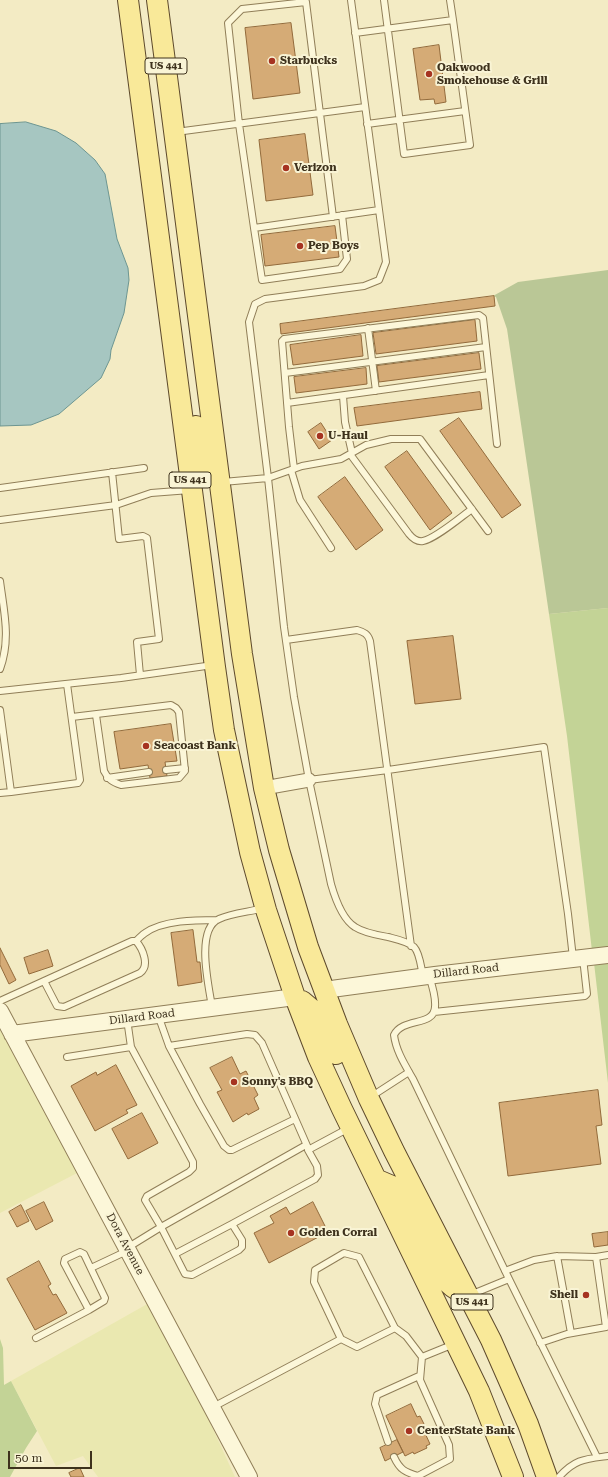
<!DOCTYPE html>
<style>
body{margin:0}
#map{position:relative;width:608px;height:1477px;overflow:hidden;background:#f3ebc4;font-family:"Roboto Serif",serif}
canvas{display:block}
.scale{position:absolute;left:8px;top:1451px;width:84px;height:18px;box-sizing:border-box;border:2px solid #3e321d;border-top:0;padding-left:5px;font-size:12px;line-height:14px;white-space:nowrap;color:#3e321d;-webkit-text-stroke:3px #f9f4d5;paint-order:stroke}
</style>
<div id="map">
<canvas width="608" height="1477"></canvas>
<div class="scale">50 m</div>
</div>
<script>
const ctx = document.querySelector('canvas').getContext('2d');
ctx.lineJoin = 'round';
function fill(path, color) {
  ctx.fillStyle = color;
  ctx.fill(path, 'evenodd');
}
function strokePath(path, color, width, dash) {
  ctx.strokeStyle = color;
  ctx.lineWidth = width;
  ctx.lineCap = dash ? 'butt' : 'round';
  ctx.setLineDash(dash || []);
  ctx.stroke(path);
}
function label(font, color, halo, rows, align = 'center') {
  ctx.font = font + ' "Roboto Serif",serif';
  ctx.lineWidth = 4;
  ctx.setLineDash([]);
  ctx.textBaseline = 'middle';
  ctx.strokeStyle = halo;
  ctx.fillStyle = color;
  for (const [text, x, y, turn = 0] of rows) {
    ctx.save();
    ctx.translate(x, y);
    ctx.rotate((+turn || 0) * Math.PI / 180);
    ctx.textAlign = isNaN(turn) ? turn : align;
    if (halo) ctx.strokeText(text, 0, 0);
    ctx.fillText(text, 0, 0);
    ctx.restore();
  }
}
const farmland = new Path2D(`
 M0,1024L79,1172L0,1213Z
 M149,1303L191,1381L235,1477H98L83,1456L56,1466L11,1381Z`);
const green = new Path2D(`
 M608,608V949L592,951L567,736L549,614Z
 M608,961V1083L594,963Z
 M0,1339L3,1348L4,1385L11,1381L37,1431L26,1448L10,1477H0Z`);
const cemetery = new Path2D(`
 M608,270V608L549,614L507,329L496,297L493,296L518,282Z`);
const water = new Path2D(`
 M26,122L56,131L76,143L95,160L105,174L117,239L128,268L129,280L124,313L111,350L110,359L101,378L59,414L31,425L0,426V124Z`);
const building = new Path2D(`
 M291,23L300,93L253,99L245,28Z
 M439,45L446,102L435,104L434,99L420,100L413,49Z
 M305,134L313,195L266,201L259,140Z
 M335,226L339,257L265,266L261,235Z
 M494,296L495,306L281,334L280,324Z
 M475,320L477,341L376,354L373,333Z
 M361,335L363,356L293,365L290,345Z
 M479,353L481,369L379,382L377,366Z
 M366,368L367,384L296,393L294,377Z
 M480,392L482,409L357,426L354,408Z
 M459,418L521,505L502,518L440,431Z
 M321,423L332,440L319,449L308,432Z
 M407,451L452,513L430,530L385,467Z
 M345,477L383,530L356,550L318,497Z
 M453,636L461,699L415,704L407,641Z
 M171,724L177,761L165,762L167,776L150,778L148,765L120,769L114,732Z
 M193,930L197,962H200L202,982L178,986L171,933Z
 M0,948L16,980L9,984L0,965Z
 M48,950L53,966L29,974L24,958Z
 M232,1057L240,1074L246,1071L258,1095L254,1098L259,1109L248,1115L247,1113L233,1122L217,1092L222,1090L210,1068Z
 M116,1065L137,1105L126,1110L128,1113L95,1131L71,1086L96,1072L97,1075Z
 M598,1090L602,1125L596,1126L601,1164L508,1176L499,1103Z
 M142,1113L158,1143L128,1159L112,1129Z
 M44,1202L53,1221L36,1230L26,1211Z
 M313,1202L328,1232L269,1263L254,1233L274,1223L270,1216L286,1207L290,1214Z
 M21,1205L29,1221L17,1227L9,1212Z
 M608,1232V1245L594,1247L592,1234Z
 M39,1261L51,1284L48,1286L53,1295L56,1294L67,1313L35,1330L7,1279Z
 M411,1404L417,1417L420,1416L427,1430L424,1431L430,1444L426,1446L427,1448L414,1454L413,1452L405,1456L386,1416Z
 M397,1440L403,1452L385,1461L380,1448Z
 M80,1468L84,1477H71L69,1473Z`);
const service = new Path2D(`
 M351,0L386,262L379,280L364,286L265,299L255,304L249,322L268,478L284,627L294,697L309,780L331,884C335,898 342,919 355,927C364,933 377,935 388,937C396,939 407,941 414,947C420,953 421,968 423,976
 M384,0L404,154L470,145L453,20
 M355,33L453,20L450,0
 M367,124L465,111
 M176,132L365,107
 M333,217L306,2L242,9L228,23L239,124L254,228L379,210
 M254,228L262,280L340,269L347,259L342,215
 M368,328L376,391
 M285,373L486,347
 M343,396L345,422L352,453
 M287,403L489,375
 M350,454L409,534C413,539 417,542 423,541C435,539 461,517 472,509
 M294,469L289,427L282,341L284,339L479,315L483,318L497,444
 M291,470L300,500L331,548
 M112,472L119,539L143,536L147,538L159,639L137,642L140,675
 M223,482L268,478L302,466L341,459L366,445L391,439H420L488,531
 M0,488L144,468
 M0,520L116,505L151,493L190,490
 M0,581C4,612 11,639 0,669
 M286,640L357,630C364,632 368,634 370,641L411,946
 M0,691L121,678L213,665
 M0,710L11,792L0,793
 M72,717L171,705L176,708L179,712L185,771L179,778L121,785C112,782 108,779 104,771L96,715
 M166,770L185,768
 M107,778L149,772
 M309,780L388,770L544,747L568,914L573,958
 M11,792L78,783L80,780L67,684
 M136,941C139,938 142,935 145,933C163,920 196,920 217,920
 M429,976C432,985 436,996 435,1007C434,1027 403,1017 394,1035C396,1051 405,1065 413,1079L509,1279L597,1457
 M0,1001L132,941H136C143,949 150,966 140,973L64,1007L57,1006L44,981
 M212,1007C209,987 195,929 219,919C232,913 249,912 264,908
 M434,1012L585,996L587,994L583,958
 M158,1015L169,1046L247,1034L255,1035L262,1043L308,1148
 M169,1046L200,1104L224,1146L229,1150H232L295,1119
 M131,1047L193,1162V1168L189,1172L147,1196L145,1200L161,1227L306,1145
 M67,1057L131,1047L127,1019
 M372,1096L409,1072
 M127,1248L161,1227L185,1274L192,1275L239,1250L242,1247V1240L232,1224L315,1179L318,1175L317,1166L308,1150L349,1128
 M80,1252L84,1254L105,1298L104,1301L89,1310L64,1263L65,1259Z
 M175,1254L232,1224
 M557,1256L571,1333
 M596,1257L608,1255
 M91,1268L127,1251
 M505,1271L534,1260L557,1256L596,1257L606,1327L567,1334L540,1343
 M470,1295L509,1279
 M395,1328L357,1347L341,1339L314,1282L315,1270L344,1253L359,1257L395,1328L406,1336L422,1357
 M36,1338L89,1310
 M213,1407L341,1339
 M388,1442L375,1404L377,1395L419,1376
 M394,1457C400,1470 405,1472 418,1476L450,1459L449,1445L420,1380L422,1357L454,1344
 M559,1477C575,1459 585,1459 608,1456`);
const minor = new Path2D(`
 M264,788L309,780`);
const tertiary = new Path2D(`
 M324,990L435,975L608,955
 M0,1011L249,1477
 M12,1034L295,997`);
const primary = new Path2D(`
 M128,0L215,667L224,730L250,852L266,910L295,997L318,1057L342,1109L479,1391L513,1477
 M157,0L242,654L264,788L279,850L308,947L337,1024L369,1099L394,1151L491,1340L528,1424L547,1477
 M196,426C198,447 202,466 218,481
 M302,1001L315,1012L336,1054
 M378,1180L392,1186L398,1193L440,1274C448,1285 456,1291 469,1296`);
const markers = [
 [272,61,4,"#a63321"],
 [429,74,4,"#a63321"],
 [286,168,4,"#a63321"],
 [300,246,4,"#a63321"],
 [320,436,4,"#a63321"],
 [146,746,4,"#a63321"],
 [234,1082,4,"#a63321"],
 [291,1233,4,"#a63321"],
 [586,1295,4,"#a63321"],
 [409,1431,4,"#a63321"]
];
const shields = [
 [166,66,42],
 [190,480,42],
 [472,1302,42]
];
const shieldNames = [
 ["US 441",166,66],
 ["US 441",190,480],
 ["US 441",472,1302]
];
const poiNames = [
 ["Starbucks",280,61],
 ["Oakwood",437,68],
 ["Smokehouse & Grill",437,81],
 ["Verizon",294,168],
 ["Pep Boys",308,246],
 ["U-Haul",328,436],
 ["Seacoast Bank",154,746],
 ["Sonny's BBQ",242,1082],
 ["Golden Corral",299,1233],
 ["Shell",578,1295,"right"],
 ["CenterState Bank",417,1431]
];
const streetNames = [
 ["Dillard Road",466,971,-6],
 ["Dillard Road",142,1017,-7],
 ["Dora Avenue",125,1244,62]
];
fill(farmland, '#eae8b0');
fill(green, '#c3d396');
fill(cemetery, '#bac796');
fill(water, '#a6c6c1');
strokePath(water, '#6c9591', 1);
fill(building, '#d5ab76');
strokePath(building, '#926a3b', 1);
strokePath(service, '#907e58', 8);
strokePath(minor, '#907e58', 15);
strokePath(tertiary, '#907e58', 18);
strokePath(primary, '#5e4a2c', 22);
strokePath(service, '#fcf7d9', 6);
strokePath(minor, '#fcf7d9', 13);
strokePath(tertiary, '#fcf7d9', 16);
strokePath(primary, '#f9e999', 20);
for (const [x, y, r, color] of markers) {
  const dot = new Path2D();
  dot.arc(x, y, r, 0, 2 * Math.PI);
  ctx.fillStyle = color;
  ctx.fill(dot);
  strokePath(dot, '#f9f4d5', 1.5);
}
for (const [x, y, w] of shields) {
  const box = new Path2D();
  box.roundRect(x - w / 2, y - 8, w, 16, 3);
  ctx.fillStyle = '#f9f4d5';
  ctx.fill(box);
  strokePath(box, '#3e321d', 1);
}
label('bold 10px', '#3e321d', null, shieldNames);
label('bold 11px', '#3e321d', '#f9f4d5', poiNames, 'left');
label('11px', '#3e321d', '#f9f4d5', streetNames);
</script>
